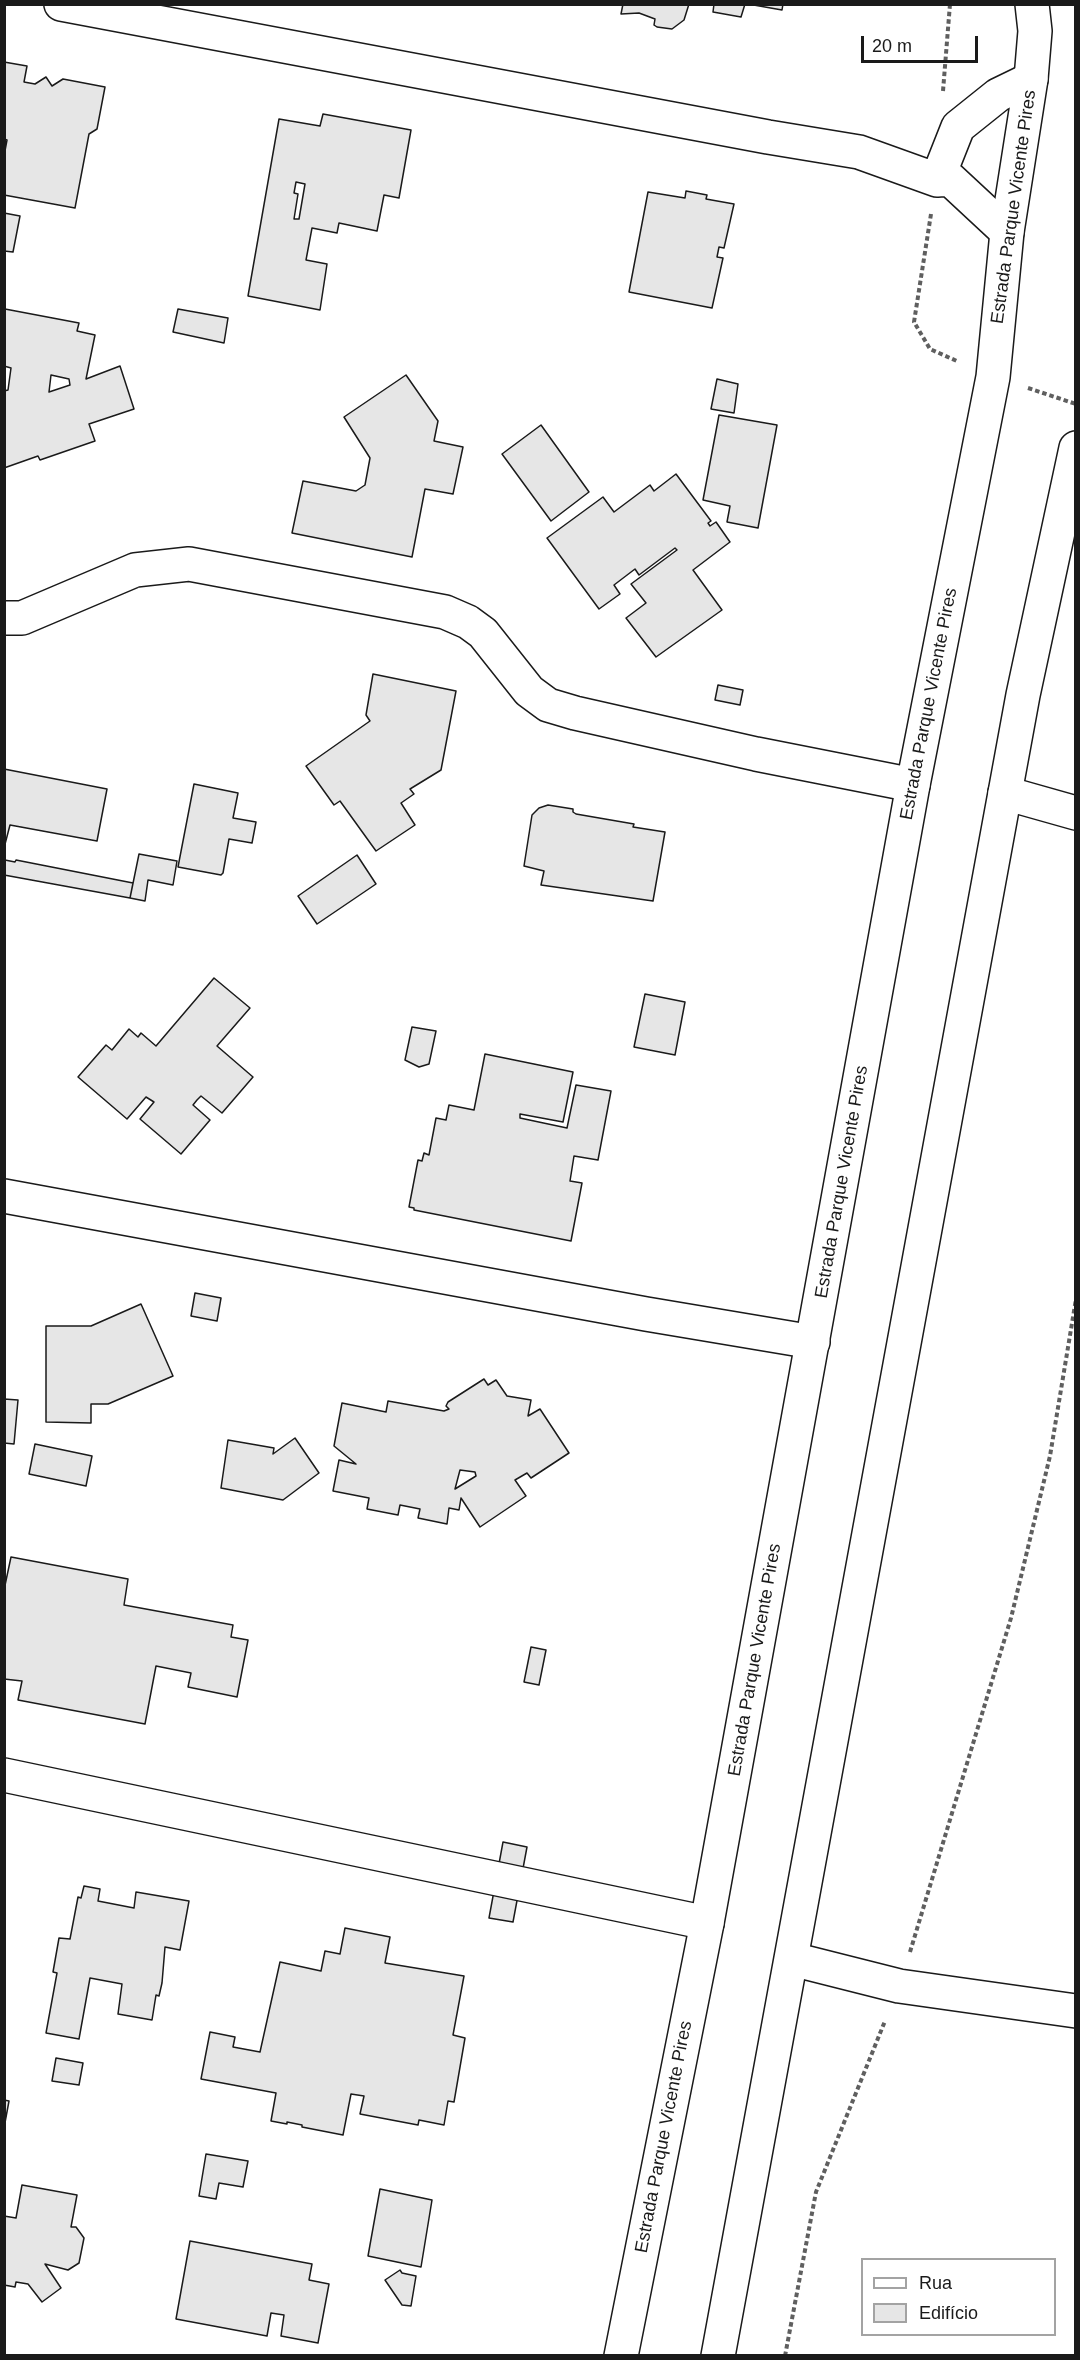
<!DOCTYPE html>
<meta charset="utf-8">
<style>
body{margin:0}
#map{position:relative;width:1080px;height:2360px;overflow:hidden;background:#fff;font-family:Arial,sans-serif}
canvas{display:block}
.frame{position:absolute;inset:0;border:6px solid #1a1a1a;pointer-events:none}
.legend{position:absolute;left:861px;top:2258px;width:195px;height:78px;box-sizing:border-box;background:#fff;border:2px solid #a3a3a3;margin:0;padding:8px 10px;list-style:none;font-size:18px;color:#1a1a1a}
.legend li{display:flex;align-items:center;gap:12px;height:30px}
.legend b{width:30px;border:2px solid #a3a3a3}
.scale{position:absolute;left:861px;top:36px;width:117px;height:27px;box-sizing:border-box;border:3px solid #1a1a1a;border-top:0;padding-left:8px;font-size:18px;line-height:21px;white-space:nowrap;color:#1a1a1a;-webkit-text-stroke:4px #fff;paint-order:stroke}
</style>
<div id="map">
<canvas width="1080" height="2360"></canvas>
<div class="frame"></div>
<ul class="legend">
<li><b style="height:8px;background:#fff"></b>Rua</li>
<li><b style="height:16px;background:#e6e6e6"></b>Edifício</li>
</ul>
<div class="scale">20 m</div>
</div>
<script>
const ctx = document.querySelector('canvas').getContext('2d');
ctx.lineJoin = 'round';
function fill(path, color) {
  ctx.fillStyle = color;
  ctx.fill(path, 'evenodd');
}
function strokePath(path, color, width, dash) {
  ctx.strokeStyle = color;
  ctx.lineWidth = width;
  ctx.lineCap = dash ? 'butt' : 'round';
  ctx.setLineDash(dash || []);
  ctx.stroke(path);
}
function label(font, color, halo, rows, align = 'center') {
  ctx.font = font + ' Arial,sans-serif';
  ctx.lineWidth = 4.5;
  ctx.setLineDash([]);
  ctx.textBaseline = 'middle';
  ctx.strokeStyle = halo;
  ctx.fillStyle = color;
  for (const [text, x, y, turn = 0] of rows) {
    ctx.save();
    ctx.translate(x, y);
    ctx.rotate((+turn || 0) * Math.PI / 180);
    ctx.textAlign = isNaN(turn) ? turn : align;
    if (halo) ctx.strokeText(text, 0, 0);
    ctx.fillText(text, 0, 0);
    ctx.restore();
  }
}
const building = new Path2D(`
 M623,4H689L684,20L672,29L657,27L654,25L655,19L639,13L621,14Z
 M745,4L741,17L713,12L714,4Z
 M748,4H783L782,10Z
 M4,62L27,66L24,82L35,84L46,77L52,86L63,79L105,87L97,129L89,134L75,208L4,195V156L7,140L4,139Z
 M323,114L411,130L399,198L384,195L377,231L339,223L337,233L312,228L306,260L327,264L320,310L248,296L279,119L320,126ZM296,182L305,184L299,219H294L298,194L294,193Z
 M686,191L707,195L706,199L734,204L724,248L719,247L717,257L723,258L712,308L629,292L648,192L685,198Z
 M4,213L20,216L13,252L4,251Z
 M5,309L79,323L77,331L95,335L86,379L120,366L134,409L89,424L95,441L40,460L38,456L4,468V391L8,390L11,368L4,366ZM51,375L69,379L70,385L49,392Z
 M178,309L228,318L224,343L173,332Z
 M406,375L438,421L434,441L463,447L453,494L425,489L412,557L292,533L303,481L356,491L365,485L370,458L344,417Z
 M717,379L738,384L734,413L711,409Z
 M719,415L777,425L758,528L727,522L730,506L703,500Z
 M541,425L589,492L551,521L502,454Z
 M676,474L711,521L708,523L710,526L716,522L730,542L693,570L722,610L656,657L626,618L646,603L631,584L677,550L675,548L639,575L635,569L614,585L620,594L599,609L547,538L603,497L614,512L650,485L654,491Z
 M373,674L456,691L441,770L410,789L414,794L401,803L415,825L376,851L340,801L334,805L306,766L370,721L366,715Z
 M718,685L743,690L740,705L715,700Z
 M4,769L107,789L97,841L10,825L4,848Z
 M194,784L238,793L233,818L256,822L252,843L229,839L223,873L221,875L178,867Z
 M548,805L573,809V812L576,814L634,824L633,827L665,832L653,901L541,885L544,871L524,866L532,815L539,808Z
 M139,854L177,861L173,885L148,880L145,901L130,898Z
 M357,855L376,884L317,924L298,896Z
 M4,857L5,860L15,862L16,860L133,883L130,898L4,875Z
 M214,978L250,1008L217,1046L253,1077L222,1113L201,1096L197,1100L193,1105L210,1120L181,1154L140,1119L154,1102L146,1097L127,1119L78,1077L106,1045L112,1050L129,1029L138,1037L141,1033L156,1046Z
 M645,994L685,1002L675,1055L634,1047Z
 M412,1027L436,1031L429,1064L419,1067L405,1060Z
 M485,1054L573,1072L563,1122L520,1114V1118L567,1128L576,1085L611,1091L598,1160L574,1156L570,1181L582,1183L571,1241L414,1210V1208L409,1207L418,1160L422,1161L424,1153L429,1155L436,1118L446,1120L449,1105L474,1110Z
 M195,1293L221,1298L217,1321L191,1316Z
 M141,1304L173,1376L108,1404H91V1423L46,1422V1326H91Z
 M484,1379L488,1385L496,1380L507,1396L531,1400L528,1416L540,1409L569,1453L531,1478L527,1473L515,1480L526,1496L480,1527L461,1498L459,1510L449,1508L447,1524L418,1518L420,1509L400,1505L398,1515L367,1509L369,1498L333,1491L339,1460L356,1464L334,1446L342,1403L386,1412L388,1401L444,1411L449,1409L446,1406L448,1402ZM460,1470L475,1472L476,1476L455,1489Z
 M4,1399L18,1400L14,1444L4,1443Z
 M295,1438L319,1473L283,1500L221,1488L228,1440L274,1448L273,1454Z
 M35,1444L92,1456L86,1486L29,1474Z
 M11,1557L128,1579L124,1605L233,1625L231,1637L248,1640L237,1697L188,1687L191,1673L156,1666L145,1724L18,1700L22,1681L4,1679V1590Z
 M531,1647L546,1650L539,1685L524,1682Z
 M503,1842L527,1847L513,1922L489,1918Z
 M84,1886L100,1889L98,1901L134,1908L136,1892L189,1901L180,1950L165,1947L162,1983L159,1996L156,1995L152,2020L118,2014L122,1984L90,1978L79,2039L46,2033L57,1973L53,1972L59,1938L70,1939L78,1897L81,1898Z
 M345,1928L390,1937L385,1963L464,1976L453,2035L465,2038L454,2102L448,2101L444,2125L419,2120L418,2125L360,2114L364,2096L351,2094L343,2135L302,2127V2125L287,2122V2124L271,2121L276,2093L201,2079L210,2032L235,2037L233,2047L260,2052L280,1962L321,1971L325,1951L340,1954Z
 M56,2058L83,2063L79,2085L52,2081Z
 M4,2100L9,2101L4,2128Z
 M206,2154L248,2161L243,2187L219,2183L216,2199L199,2196Z
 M22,2185L77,2195L71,2227H76L84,2238L79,2263L68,2270L45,2264L61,2288L42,2302L28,2284L16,2282L15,2287L4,2285V2216L16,2218Z
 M380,2189L432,2200L421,2267L368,2256Z
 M190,2241L312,2264L309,2280L329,2284L318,2343L281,2336L284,2315L271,2313L267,2336L176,2319Z
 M400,2270L402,2273L416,2276L411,2306L402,2305L385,2280Z`);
const path = new Path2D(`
 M943,91L950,4
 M931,214L914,322L930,349L959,362
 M1028,388L1076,404
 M910,1952L1011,1618L1050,1456L1076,1299
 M785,2356L816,2192L885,2021`);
const street = new Path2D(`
 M61,4L768,137L859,152L937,180L950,179L1007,232
 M937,180L958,127L998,95L1031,79
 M4,618H22L135,570L189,564L445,612L468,622L483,633L529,691L548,705L575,713L756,754L913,785
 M1005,793L1076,813
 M4,1196L646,1314L813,1342
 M4,1775L707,1923
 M792,1959L899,1986L1076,2011`);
const primary = new Path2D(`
 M621,2356L707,1923L913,785L993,377L1007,232L1031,79L1035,31L1032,4
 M718,2356L1023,695L1076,448`);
const streetNames = [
 ["Estrada Parque Vicente Pires",1014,207,-82],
 ["Estrada Parque Vicente Pires",929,704,-79],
 ["Estrada Parque Vicente Pires",842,1182,-80],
 ["Estrada Parque Vicente Pires",755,1660,-80],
 ["Estrada Parque Vicente Pires",664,2137,-79]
];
fill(building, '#e6e6e6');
strokePath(building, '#1a1a1a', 1.5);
strokePath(street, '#1a1a1a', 36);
strokePath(primary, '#1a1a1a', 36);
strokePath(path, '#5f5f5f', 4, [4.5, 3]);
strokePath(street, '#fff', 33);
strokePath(primary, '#fff', 33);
label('18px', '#1a1a1a', '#fff', streetNames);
</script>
